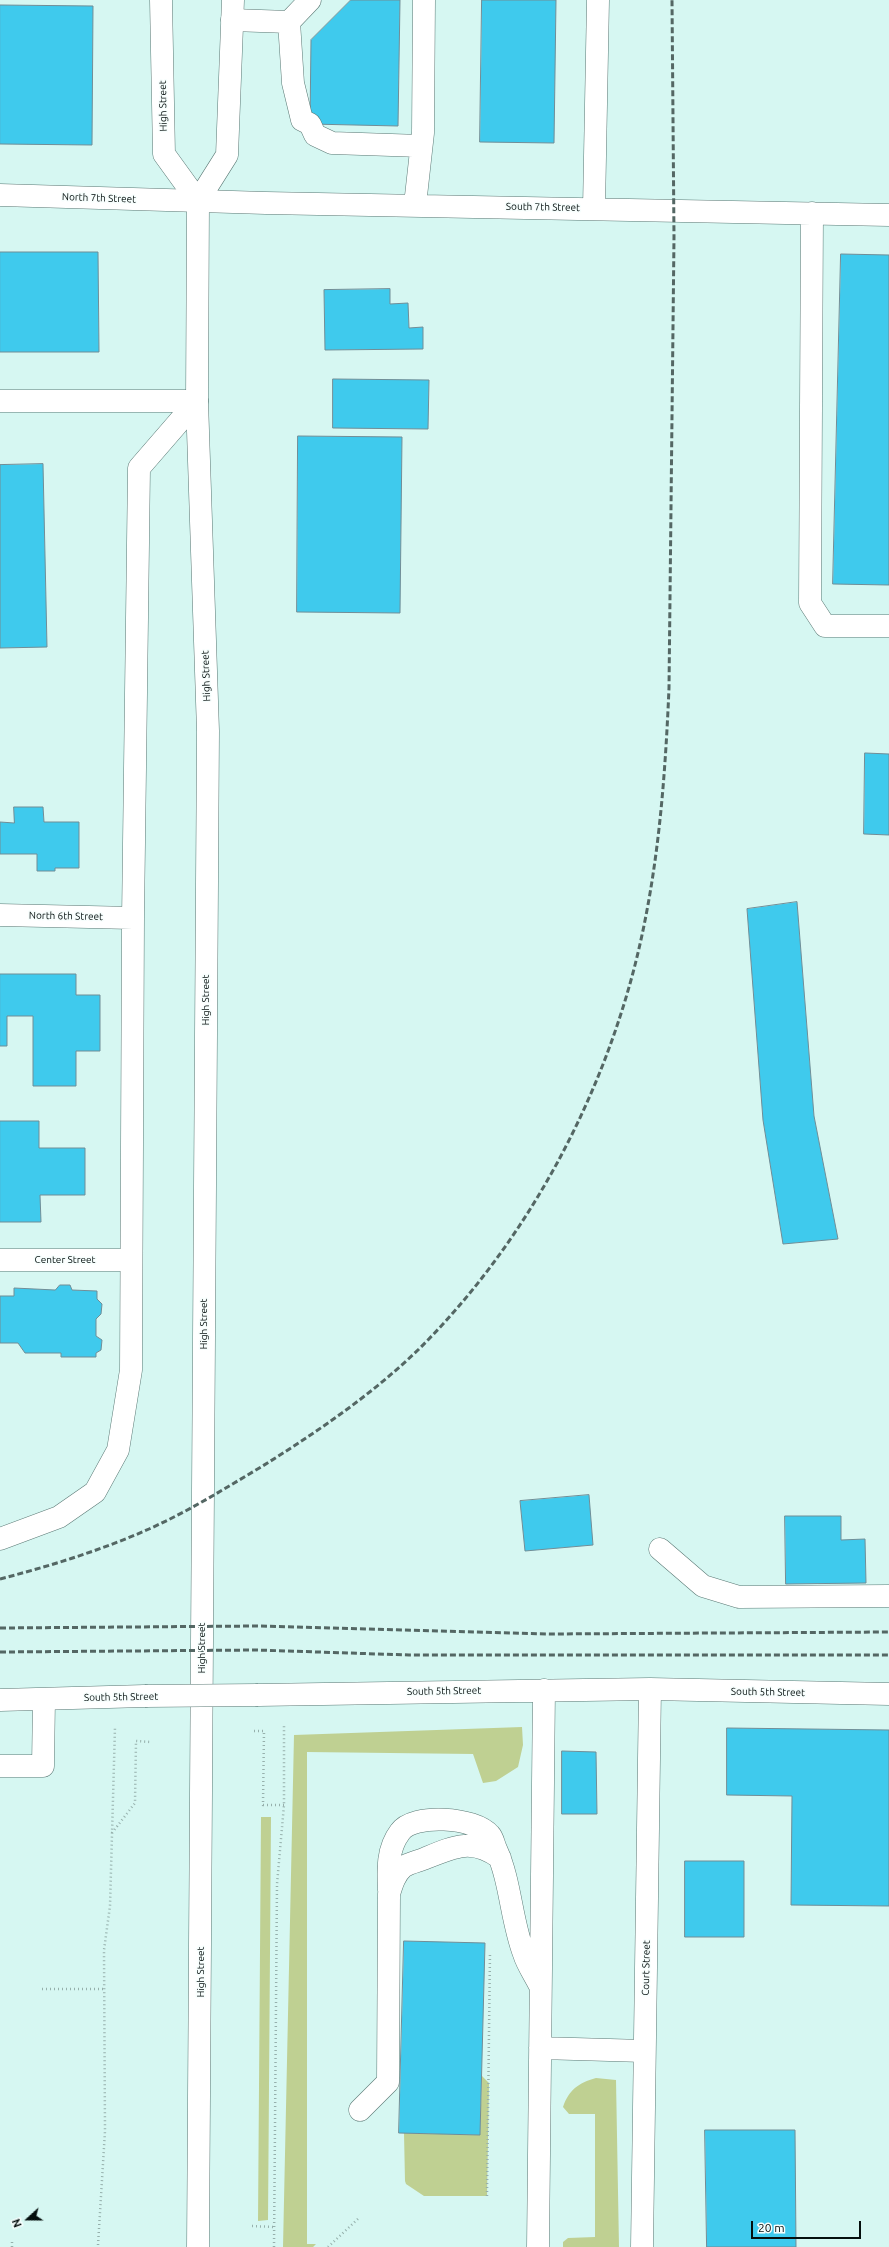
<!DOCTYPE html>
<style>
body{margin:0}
#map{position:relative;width:889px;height:2247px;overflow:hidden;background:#d6f7f2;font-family:Ubuntu,sans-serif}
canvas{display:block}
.north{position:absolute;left:8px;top:2199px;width:40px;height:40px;-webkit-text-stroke:3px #f7fefd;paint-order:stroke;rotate:249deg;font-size:11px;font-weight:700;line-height:16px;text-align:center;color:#050f0e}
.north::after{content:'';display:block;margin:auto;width:14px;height:18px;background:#050f0e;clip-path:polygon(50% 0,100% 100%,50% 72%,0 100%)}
.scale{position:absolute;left:751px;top:2221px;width:110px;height:18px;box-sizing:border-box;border:2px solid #050f0e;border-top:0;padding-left:5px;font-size:12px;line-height:14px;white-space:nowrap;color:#050f0e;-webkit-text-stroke:3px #f7fefd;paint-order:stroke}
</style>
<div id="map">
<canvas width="889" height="2247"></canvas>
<div class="north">N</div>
<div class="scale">20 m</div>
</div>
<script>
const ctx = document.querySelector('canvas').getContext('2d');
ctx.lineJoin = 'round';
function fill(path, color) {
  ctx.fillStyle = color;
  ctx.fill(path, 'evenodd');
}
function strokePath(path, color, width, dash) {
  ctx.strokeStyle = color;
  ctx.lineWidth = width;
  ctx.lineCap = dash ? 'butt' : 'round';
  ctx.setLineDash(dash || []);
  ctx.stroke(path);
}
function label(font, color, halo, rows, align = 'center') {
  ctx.font = font + ' Ubuntu,sans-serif';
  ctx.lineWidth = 3;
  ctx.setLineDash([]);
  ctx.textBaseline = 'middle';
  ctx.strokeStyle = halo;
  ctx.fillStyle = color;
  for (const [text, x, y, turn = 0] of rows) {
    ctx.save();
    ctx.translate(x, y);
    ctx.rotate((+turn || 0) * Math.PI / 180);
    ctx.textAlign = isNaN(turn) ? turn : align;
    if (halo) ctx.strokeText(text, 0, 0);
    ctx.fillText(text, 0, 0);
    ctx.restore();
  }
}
const green = new Path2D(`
 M522,1727L523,1745L518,1767L496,1781L483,1783L473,1754L307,1752V2244H316L313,2247H283L294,1735Z
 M261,1817H271L268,2220L258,2221Z
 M482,2076L489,2083L487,2196H424L406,2184L405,2181L404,2133L480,2135Z
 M596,2078L616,2080L619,2247H563V2242L568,2238L595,2237V2114H569L563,2107C569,2090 578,2083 596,2078Z`);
const building = new Path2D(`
 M351,0H400L398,126L310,124L311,40Z
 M482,0H556L554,143L480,142Z
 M0,5L93,6L92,145L0,144Z
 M0,252H98L99,352H0Z
 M841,254L889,255V585L833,584Z
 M390,289V304L408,303L409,328L423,327V349L325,350L324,290Z
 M333,379L429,380L428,429L333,428Z
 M298,436L402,437L400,613L297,612Z
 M43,464L47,647L0,648V465Z
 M865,753L889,754V835L864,834Z
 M14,807H43L44,822H79V868H55V871H37V854H0V822L14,823Z
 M797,902L814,1116L838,1239L783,1244L763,1120L747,909Z
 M0,974H76V995H100V1051H76V1086H33V1016H7V1046H0Z
 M0,1121H39V1148H85V1195H40L41,1222H0Z
 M60,1285H70L72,1290L97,1291V1299L102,1304L101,1314L96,1319V1336L102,1340L101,1350L96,1353V1357H61V1353H25L18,1343H0V1296H14V1288L55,1290Z
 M589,1495L593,1545L525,1551L520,1501Z
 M785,1516H841V1540L865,1539L866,1583L786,1584Z
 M727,1728L889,1730V1906L791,1905L792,1796L727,1795Z
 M562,1751L596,1752L597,1814H562Z
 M685,1861H744V1937H685Z
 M404,1941L485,1943L480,2135L399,2133Z
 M705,2130H795L796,2247H707Z`);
const path = new Path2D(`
 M254,1731H264L263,1805H284
 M112,1833L135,1803L136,1741L150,1742
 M42,1989H104
 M487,2196L490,1952
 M252,2226L273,2227
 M98,2245L105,2131L104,1950L110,1906L115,1727
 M12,2247V2241
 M274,2247L277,1884L284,1805V1726
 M328,2247L360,2217`);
const minor = new Path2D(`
 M232,20L289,22L310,0
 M289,22L293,83L302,120L310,124L315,135L332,143L421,146
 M0,195L266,203L889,215
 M415,205L423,133L424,0
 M594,208L598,0
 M812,213L810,603L825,626H889
 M0,401H197
 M0,915L133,918
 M0,1260H131
 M0,1539L59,1517L95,1492L118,1450L131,1370L133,918L139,468L197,401
 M660,1549L703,1586L739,1597L889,1596
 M258,1695L650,1689L889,1694
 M0,1700L145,1696
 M0,1766H43L44,1699
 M389,1890C388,1870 387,1849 400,1832C413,1813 475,1817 490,1835C493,1838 494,1845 496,1849C511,1882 511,1920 524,1954C527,1964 534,1974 539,1984
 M540,2048L644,2051
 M360,2110L388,2082L389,1894C392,1884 395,1874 403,1867C409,1863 419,1861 426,1858C455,1846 473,1838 500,1858
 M538,2247L544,1690
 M642,2247L650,1689`);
const highway = new Path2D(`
 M161,0L164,154L198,201
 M198,2247L208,731L197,401L198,201L227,155L233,0`);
const rail = new Path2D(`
 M0,1579C50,1566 102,1550 149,1529C189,1511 224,1489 261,1467C317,1432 373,1394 421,1347C524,1244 599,1106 635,965C658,874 665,782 669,688L674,237L672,0
 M0,1628L257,1626L550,1634L889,1632
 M0,1652L257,1650L409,1655H889`);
const minorBridge = new Path2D(`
 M145,1696L258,1695`);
const streetNames = [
 ["High Street",163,106,-91],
 ["North 7th Street",99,198,2],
 ["South 7th Street",543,207,1],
 ["High Street",206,676,-92],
 ["North 6th Street",66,916,1],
 ["High Street",206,1000,-90],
 ["Center Street",65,1260],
 ["High Street",204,1324,-90],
 ["High Street",202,1648,-90],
 ["South 5th Street",444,1691,-1],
 ["South 5th Street",768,1692,1],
 ["South 5th Street",121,1697,-1],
 ["Court Street",646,1968,-89],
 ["High Street",201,1972,-90]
];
fill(green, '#bfd092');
fill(building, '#3fcaed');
strokePath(building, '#718d96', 1);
strokePath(minor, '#5a7874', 23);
strokePath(highway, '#5a7874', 23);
strokePath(path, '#96b0ac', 2.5, [1, 3]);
strokePath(minor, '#fff', 22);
strokePath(highway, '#fff', 22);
strokePath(rail, '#546764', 3, [6, 3]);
strokePath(minorBridge, '#5a7874', 23, []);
strokePath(minorBridge, '#fff', 22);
label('10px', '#050f0e', '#f7fefd', streetNames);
</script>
